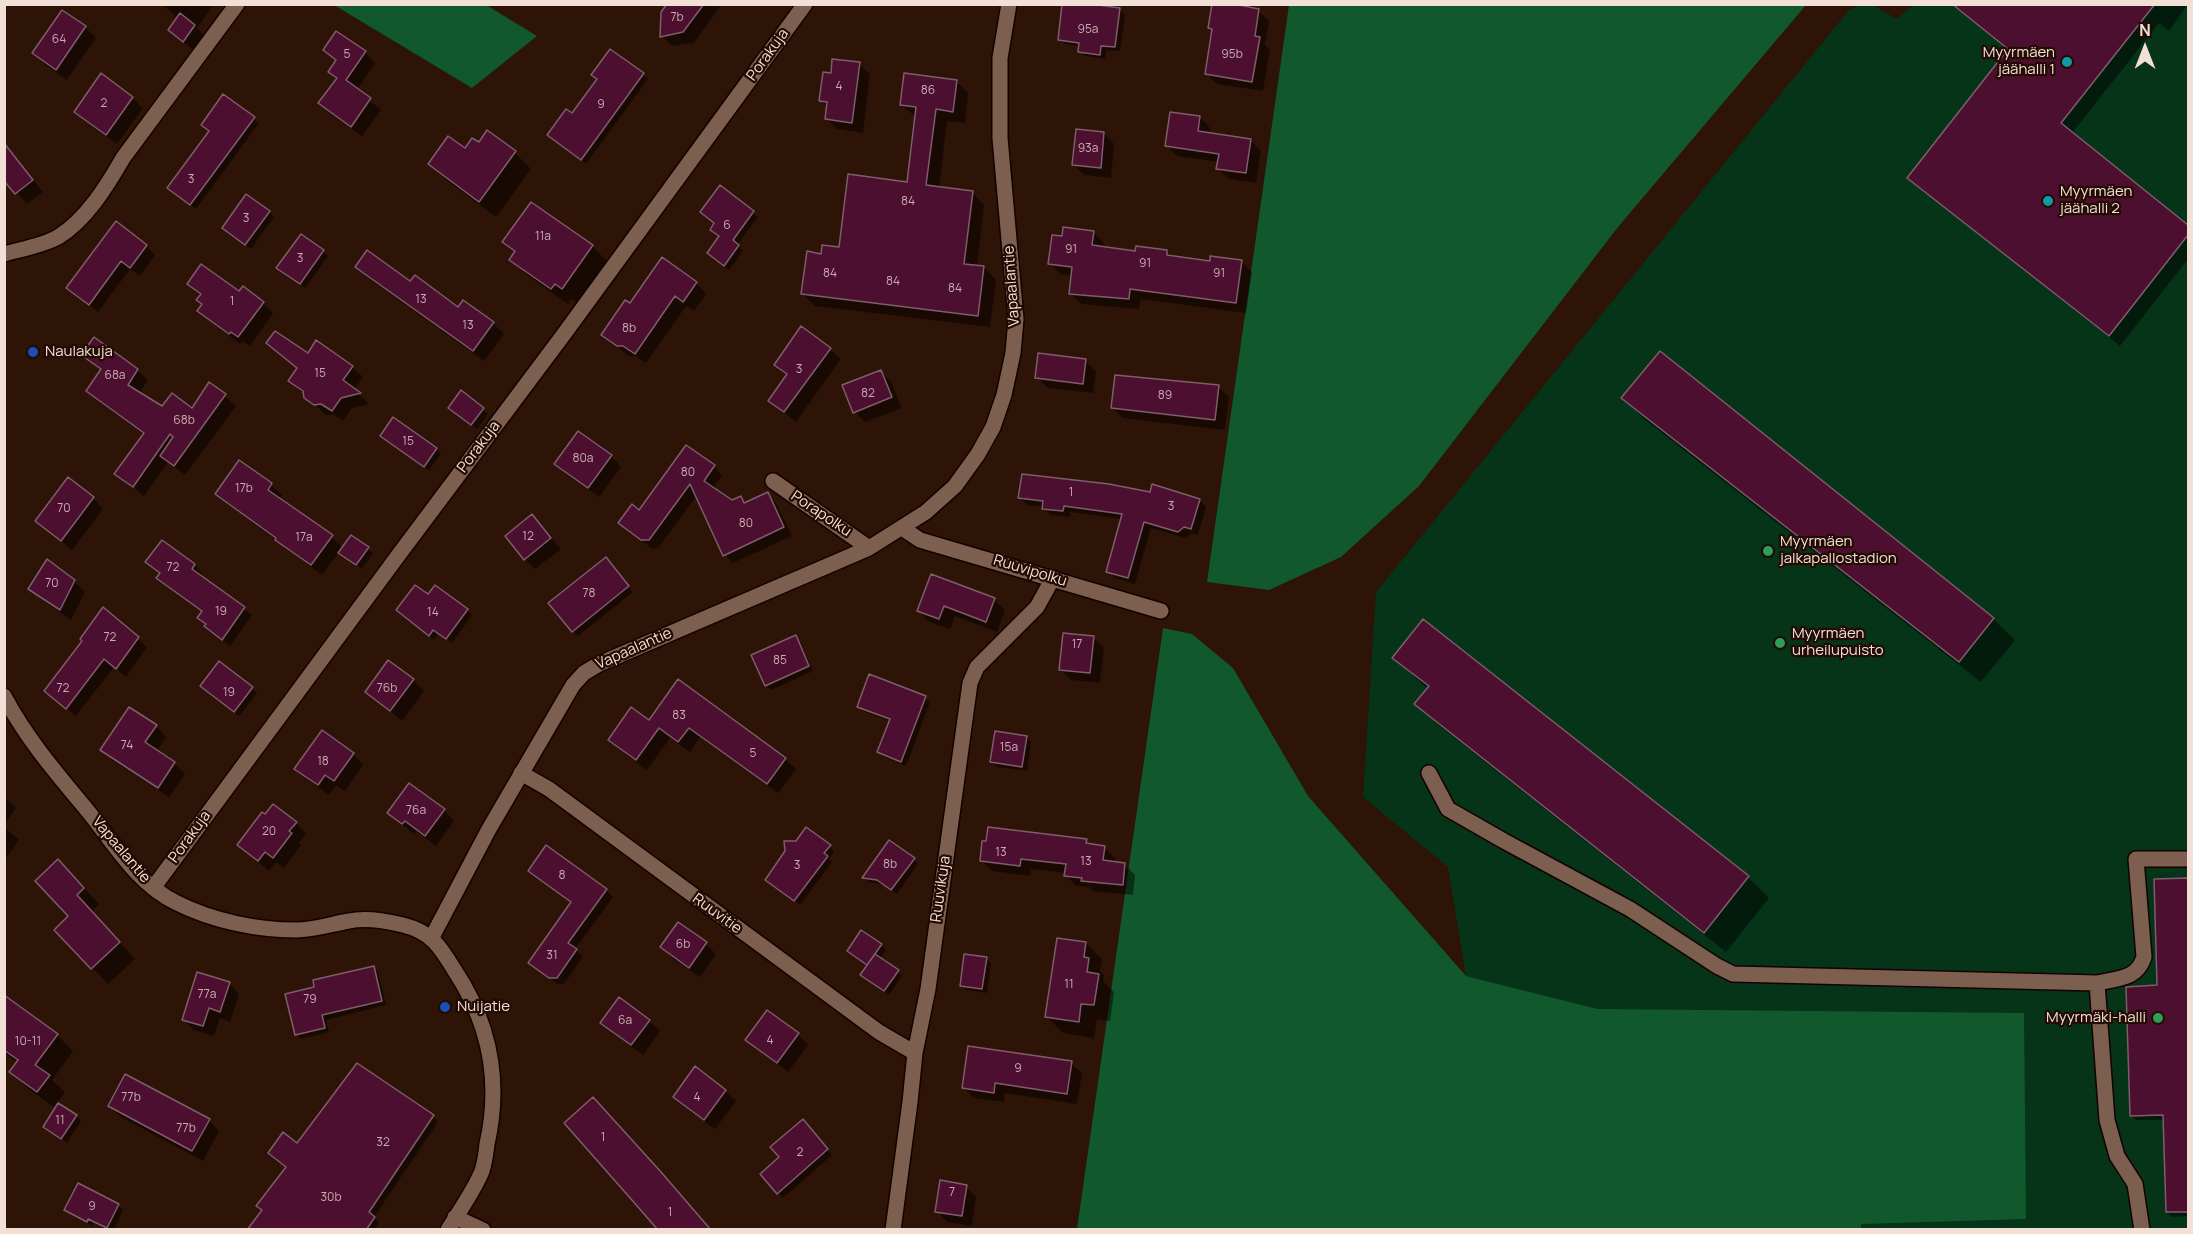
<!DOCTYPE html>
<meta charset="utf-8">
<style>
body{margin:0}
#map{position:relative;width:2193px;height:1234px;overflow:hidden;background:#2d1407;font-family:Manrope,sans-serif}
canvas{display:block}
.frame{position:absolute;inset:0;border:6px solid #f2e0d7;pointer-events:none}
.north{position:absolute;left:2115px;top:18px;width:60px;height:60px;-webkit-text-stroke:4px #230b02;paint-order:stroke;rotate:0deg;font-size:16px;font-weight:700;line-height:24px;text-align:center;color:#f2e0d7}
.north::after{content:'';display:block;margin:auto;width:21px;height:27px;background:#f2e0d7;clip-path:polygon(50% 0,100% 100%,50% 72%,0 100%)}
</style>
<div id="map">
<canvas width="2193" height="1234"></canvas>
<div class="frame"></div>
<div class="north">N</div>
</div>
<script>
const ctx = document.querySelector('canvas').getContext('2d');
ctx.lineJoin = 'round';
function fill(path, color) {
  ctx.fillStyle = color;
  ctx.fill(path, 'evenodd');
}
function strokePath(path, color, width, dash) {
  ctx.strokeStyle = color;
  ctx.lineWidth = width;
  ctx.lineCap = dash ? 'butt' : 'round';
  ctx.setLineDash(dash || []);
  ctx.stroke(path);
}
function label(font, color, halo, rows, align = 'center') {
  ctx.font = font + ' Manrope,sans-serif';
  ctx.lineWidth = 4.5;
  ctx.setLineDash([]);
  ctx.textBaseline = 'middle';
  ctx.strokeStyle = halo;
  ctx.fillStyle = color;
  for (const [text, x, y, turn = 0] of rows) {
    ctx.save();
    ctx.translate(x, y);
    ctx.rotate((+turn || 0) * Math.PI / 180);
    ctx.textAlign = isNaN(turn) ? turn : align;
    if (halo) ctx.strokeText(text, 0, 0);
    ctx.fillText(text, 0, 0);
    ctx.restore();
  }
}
const green = new Path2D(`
 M1860,5H1872L1897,19L1913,5H2188V1229H1861V1224L1598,1009L1466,976L1448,867L1363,797L1376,592L1849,10Z`);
const forest = new Path2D(`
 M334,5H486L537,36L472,88Z
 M1289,5H1806L1618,227L1419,486L1341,557L1269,590L1207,582Z
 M1163,628L1192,634L1233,668L1308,796L1466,976L1598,1009L2024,1013L2026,1219L1861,1224V1230L1077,1229Z`);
const shadow = new Path2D(`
 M165,4H214L197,28L205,36L194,51L170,30L178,19L164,6Z
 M669,4H717L720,7L694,43L672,46L662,36Z
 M1213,4H1251L1269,21L1265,45L1270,49L1263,91L1217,84L1206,73L1213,31L1210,27Z
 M1951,4H2188L2169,31L2159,23L2072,133L2188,227V259L2120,346L1920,188L2009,50Z
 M1120,10L1125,15L1120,51L1106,50L1105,59L1085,56L1080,51V46L1065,44L1060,39Z
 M63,12L85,27L96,38L67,80L44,64L34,53Z
 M325,50L365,52L375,63L357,90L381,110L362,136L331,114L320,103L338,79L330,72L337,62Z
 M611,51L648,79L586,164L549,135L572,115L598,80Z
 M859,64L870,74L863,133L837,129L827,119L828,108L821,101Z
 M956,81L968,93L965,123L947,121L939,188L972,192L984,205L977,267H984L996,280L990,327L815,306L803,294L822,255L841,248L908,184L916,117L901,105Z
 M224,97L259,123L196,209L174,193L211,132Z
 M132,98L143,108L117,144L86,122L76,112Z
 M1200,117L1210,128L1209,135L1250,140L1261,151L1256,183L1229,179L1218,169L1219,162L1177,156L1167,146Z
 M488,133L515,153L531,169L496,217L446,180L430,164L479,145Z
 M1104,133L1114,144L1111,178L1084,175L1074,165Z
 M8,150L43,192L27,204L4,178Z
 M720,187L758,217L737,245L743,251L729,270L713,258L720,237L717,234Z
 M269,212L274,217L251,249L229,233Z
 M1093,232L1104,243L1103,248L1137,253L1166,251L1172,257L1211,263L1241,261L1252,272L1246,313L1141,299L1139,309L1081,304L1070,293L1073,276L1060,274L1050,263L1063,238Z
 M504,241L592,246L608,262L579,304L571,299L568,304L527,275L511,259L516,253Z
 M146,246L155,255L140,276L130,269L98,312L68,288Z
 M323,251L328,256L305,288L283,273Z
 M357,266L459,309L464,302L493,323L504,334L484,361L367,277Z
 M189,283L239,293L263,303L273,313L250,346L242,341L240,344L210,321L199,311L204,305L201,296Z
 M696,283L706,294L694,311L686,306L646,363L635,356H629L603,335L630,305Z
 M94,339L137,370L148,380L139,393L163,408L192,410L209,384L225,396L236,406L185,475L168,462L144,496L116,473L145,435L98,401L88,390L102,370L83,355Z
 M268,343L352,367L363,377L354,390L369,404L352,408L343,421L333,414L326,415L290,381L298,369Z
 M830,349L841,359L796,422L770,401L787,376L776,365Z
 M1660,353L1993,619L2015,640L1981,682L1644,419L1623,398Z
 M1085,361L1096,371L1093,393L1048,388L1037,377Z
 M881,372L891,382L902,408L865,422L855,412Z
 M1218,387L1229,397L1225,430L1123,418L1112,407Z
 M483,409L488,414L477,429L454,412Z
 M387,441L436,449L441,454L429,470Z
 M611,456L621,467L599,497L567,474L556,464Z
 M240,462L271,485L282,495L279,499L332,537L343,548L351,537L368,549L373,553L362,569L339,552L322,575L228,504L217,494Z
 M714,467L722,475L713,489L732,502L741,498L747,503L768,494L776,503L792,536L733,563L725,555L697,495L658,548H651L620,523Z
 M1151,493L1199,500L1206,507L1198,535L1192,533L1185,538L1151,528L1135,584L1115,578L1108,571L1122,519L1070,512V517L1050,515L1044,507L1027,505L1020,498Z
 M93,498L103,509L72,550L37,521Z
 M532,516L561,549L535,569L525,559Z
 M162,542L194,565L202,573L200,576L252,615L230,646L206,626L199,618L203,612L165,585L158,578L161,574L147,562Z
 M610,564L633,592L578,636L573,631Z
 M932,575L994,600L1005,610L997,632L955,616L950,629L929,622L919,611Z
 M74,581L85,592L71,620L41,599L30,589Z
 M428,596L467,610L472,615L452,643L439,633L434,640L403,615Z
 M103,609L147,647L126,677L114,667L76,716L46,691L84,641Z
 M1423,621L1748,877L1769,898L1726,952L1437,724L1417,703L1428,689L1394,658Z
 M796,637L800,642L813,671L771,690L766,685Z
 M1093,637L1104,648L1100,683L1071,680L1060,669Z
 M413,680L424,691L402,721L367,692Z
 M678,681L785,759L796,769L778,793L700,737L690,752L670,738L647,770L620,750L610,740L650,722Z
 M252,688L257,693L239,716L207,691Z
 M925,698L930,702L906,766L884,757L879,752L891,722L863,711L859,706Z
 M156,726L166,737L157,751L174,763L185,774L169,797L112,760L102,750Z
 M1026,737L1031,742L1027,771L997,767L992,762Z
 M353,754L363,765L345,791L336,785L329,795L307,779L296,769Z
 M4,797L16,808L4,825Z
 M444,810L454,821L436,846L416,831L414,834L389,813Z
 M266,816L296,823L306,834L299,843L301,845L284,868L276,862L269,871L239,845Z
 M4,827L19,840L4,861Z
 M1086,840L1091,846L1104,847L1115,858L1114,863L1124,864L1135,875L1133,895L1093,891L1089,887L1076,886L1066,875V873L1031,869L1030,876L992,871L981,860L987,843Z
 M830,846L834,851L829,859L832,862L800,905L771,884Z
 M914,859L918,864L897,894L883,885L868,882L864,878Z
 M530,871L606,890L613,897L575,949L583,957L564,984H557L530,963L572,903Z
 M74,877L99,904L92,912L135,959L108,984L56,930L70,916Z
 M2188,879V1216L2172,1217L2167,1212L2165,1120H2136L2131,1115L2159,987L2156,880Z
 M1086,943L1102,960L1100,971L1104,975L1103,981L1114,992L1110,1021L1097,1019L1094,1038L1063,1033L1047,1017Z
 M706,944L716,954L700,977L672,958L662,947Z
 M881,945L886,950L880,959L902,976L889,995L862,975L868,966L849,951Z
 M986,958L991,963L987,993L966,990L961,985Z
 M373,967L378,972L386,1005L326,1020L329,1032L301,1039L296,1034Z
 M229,983L239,994L230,1022L220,1018L214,1036L194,1030L183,1019Z
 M4,997L57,1035L73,1051L52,1080L65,1092L54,1107L27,1088L11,1072L18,1063L4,1053Z
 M649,1021L660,1031L643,1055L613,1033L602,1022Z
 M798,1034L808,1045L788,1072L758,1050L747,1039Z
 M1071,1063L1082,1073L1077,1104L1005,1093L1004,1102L974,1098L963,1087Z
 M725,1091L736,1101L715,1129L685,1107L675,1097Z
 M110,1106L209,1120L219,1131L203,1161L121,1117Z
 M76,1116L81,1121L67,1143L45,1127Z
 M433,1116L438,1122L374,1217L379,1223L374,1230H249L263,1211L287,1167L297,1145Z
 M807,1125L832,1155L783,1198L778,1193L782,1157Z
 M966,1186L976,1197L972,1226L947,1222L937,1211Z
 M118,1205L123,1210L114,1230H108L93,1222L92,1226L71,1215L66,1210Z`);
const building = new Path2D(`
 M667,4H704L683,32L660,37L661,12Z
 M1062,4H1091L1120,8L1115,47L1101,46L1100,55L1078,52L1079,43L1058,40Z
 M1212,4H1234L1259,9L1255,36L1260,37L1252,82L1205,74L1212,29L1208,28Z
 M1952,4H2155L2061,123L2188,225V235L2109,336L1907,178L2008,49Z
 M62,10L86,26L56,70L32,53Z
 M180,13L195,25L183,42L168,30Z
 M336,31L366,51L346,80L371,98L351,127L318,103L337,78L328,72L336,60L323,50Z
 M610,49L644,73L581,160L547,135L566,109L572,113L597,79L591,75Z
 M832,59L860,62L852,123L825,119L827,102L819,101L823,72L831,73Z
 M101,73L133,97L106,135L74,112Z
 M904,73L957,80L953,112L936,109L926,185L973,191L964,264L984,266L978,316L801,294L807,251L821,254L822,245L839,247L848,174L907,182L916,107L900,105Z
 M223,94L255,117L190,205L167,188L209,131L201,125Z
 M1170,112L1200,116L1198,131L1251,139L1246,173L1216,169L1219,154L1165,146Z
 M1076,129L1104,132L1101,168L1072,165Z
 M487,130L516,151L479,202L428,164L448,136L465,148L472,138L479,142Z
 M4,143L33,180L15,194L4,181Z
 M720,185L754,211L733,240L739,245L724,266L707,253L719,236L710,230L714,223L700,212Z
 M246,194L270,211L245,245L222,228Z
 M531,202L593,245L562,289L555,284L551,289L509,260L515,251L502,242Z
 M116,221L147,245L130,268L121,261L89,305L66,288Z
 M1063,227L1094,231L1092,245L1135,251L1136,246L1167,250V255L1210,261V256L1242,260L1236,303L1130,289L1129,299L1069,294L1072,267L1048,264L1052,235L1062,236Z
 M301,234L324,250L300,284L276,268Z
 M367,250L410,281L415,275L458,307L463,300L494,322L473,351L355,267Z
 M662,257L697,282L683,302L675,296L635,354L623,346H617L601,335L625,300L630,303Z
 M201,264L239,291L243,286L264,302L238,337L231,332L229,334L197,311L202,304L196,300L201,294L187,284Z
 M801,326L831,348L784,412L768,401L787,374L774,365Z
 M275,331L308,353L316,340L353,366L343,380L361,393L341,398L332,411L321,404L314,405L304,398L303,391L288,381L297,368L266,343Z
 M94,337L138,369L128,385L162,406L172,393L192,408L209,382L226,394L174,466L160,456L173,437L170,434L133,487L114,474L144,433L86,391L101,369L81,355Z
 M1660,351L1994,618L1959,662L1621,398Z
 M1038,353L1086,359L1083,384L1035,378Z
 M881,370L892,397L853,413L842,385Z
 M1115,375L1219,385L1215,420L1111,408Z
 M461,390L484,408L471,425L448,408Z
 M393,417L437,448L424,467L380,436Z
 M578,431L612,455L588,488L554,464Z
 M686,445L715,465L704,481L732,500L741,496L744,503L768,492L784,527L723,556L690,484L649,540H641L618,523L632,504L639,510Z
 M239,460L272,483L268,490L333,535L311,565L275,540L276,538L215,494Z
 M1022,474L1109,484L1150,492L1152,484L1200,499L1191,529L1184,527L1178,532L1144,522L1128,578L1106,572L1122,514L1064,506L1063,511L1042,509L1043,501L1018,498Z
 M68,477L94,497L61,541L35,521Z
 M532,514L551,538L524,560L505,536Z
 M351,535L369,547L356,565L338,553Z
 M162,540L195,564L192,569L245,607L222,640L204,626L206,624L197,618L202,611L156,578L160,573L145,562Z
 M606,557L629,586L572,632L548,603Z
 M47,559L75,580L60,610L28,589Z
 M931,574L995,598L986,622L944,606L939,619L917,611Z
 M415,585L428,594L435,585L468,609L446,639L433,630L429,636L396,610Z
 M103,607L139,637L116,669L104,659L66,709L44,691L82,641L80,639Z
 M1423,619L1749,876L1704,933L1414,704L1429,686L1392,658Z
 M1063,633L1094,636L1090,673L1059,670Z
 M796,635L809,666L765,686L751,655Z
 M388,660L414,679L390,711L365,692Z
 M219,661L253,687L234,712L200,686Z
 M869,674L926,696L901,762L877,752L890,719L857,707Z
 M678,679L786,758L767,784L689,728L678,742L659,728L636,760L608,740L631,707L649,720Z
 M129,707L157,725L145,742L175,762L158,788L100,750Z
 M322,730L354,753L334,781L325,775L318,785L294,769Z
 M995,731L1027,736L1022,767L990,762Z
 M409,783L445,809L425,836L405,821L402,824L387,813Z
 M273,804L297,822L289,831L292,833L273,858L265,852L258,861L237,845L262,812L265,814Z
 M806,827L831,845L824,853L828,856L794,901L765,880L785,851L784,841H796Z
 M988,827L1087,839L1086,843L1105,846L1103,860L1125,863L1123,885L1081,881L1082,878L1064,876L1066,864L1021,859L1020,866L980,861L982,841H986Z
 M889,840L915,858L891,890L877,880L862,878Z
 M546,845L607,889L568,943L577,949L557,978H549L528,963L571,902L528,871Z
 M58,859L84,888L77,895L120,942L91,969L54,930L68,916L35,881Z
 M2188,878V1212H2166L2163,1115L2130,1116L2126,987L2157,985L2154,879Z
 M678,922L707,942L689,968L660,947Z
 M861,930L882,944L867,965L847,951Z
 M1057,938L1086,942L1084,957L1089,958L1087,972L1099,974L1094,1005L1081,1004L1079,1022L1045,1017Z
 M875,954L899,970L884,991L860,975Z
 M964,954L987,957L982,989L960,986Z
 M374,966L382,1001L322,1015L325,1028L295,1035L285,994L314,987L313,980Z
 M197,972L230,982L220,1012L209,1008L203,1026L182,1020Z
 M4,995L58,1034L35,1065L50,1075L37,1092L9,1072L18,1060L4,1050Z
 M619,997L650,1020L631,1045L600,1023Z
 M767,1010L799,1033L777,1063L745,1040Z
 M968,1046L1072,1061L1067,1094L995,1083L994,1093L962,1088Z
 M357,1063L434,1115L369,1212L375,1217L366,1230H247L262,1210L256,1206L286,1167L268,1153L283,1132L297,1143Z
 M695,1066L726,1090L704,1120L673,1097Z
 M125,1074L210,1119L192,1151L108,1106Z
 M593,1097L661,1172L711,1230H658L631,1199L564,1123Z
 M58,1103L77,1115L61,1139L43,1127Z
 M803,1119L828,1149L777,1194L760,1174L779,1157L770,1147Z
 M940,1180L967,1185L962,1216L935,1212Z
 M78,1183L119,1204L107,1228L88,1219L87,1222L64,1210Z`);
const minor = new Path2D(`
 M4,254C22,249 42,246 58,237C86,220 107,186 123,158L237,4
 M773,481L869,548
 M902,528L920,540L1161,611
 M4,696C26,738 57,774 87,810C114,843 137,884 177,903C213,921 257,930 296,930C315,930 331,924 349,921C366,917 387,921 403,925C432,932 441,948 455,971C490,1024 501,1082 487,1144C486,1153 485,1162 482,1171C474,1191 459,1211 448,1230
 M521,773L549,789L879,1032L915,1053
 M1429,773L1448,809L1504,841L1630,909L1717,966L1733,974L2097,983C2117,978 2137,980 2144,957L2136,859H2188
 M153,888L400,553L564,334L805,4
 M432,937L489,829L573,685L584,673L599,664L869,548L926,512L955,486L978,454L993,427L1004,395L1013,353L1016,319L1000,138V58L1009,4
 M2097,983L2107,1120L2117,1156L2135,1184L2142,1230
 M455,1217L483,1230
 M893,1230L910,1102L915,1053L928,989L970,683L977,667L1037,607L1053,578`);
const markers = [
 [2067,62,6,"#0f9aa8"],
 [2048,201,6,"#0f9aa8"],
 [33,352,6,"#1a4fb4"],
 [1768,551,6,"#2e9e5b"],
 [1780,643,6,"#2e9e5b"],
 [445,1007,6,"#1a4fb4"],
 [2158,1018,6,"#2e9e5b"]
];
const numberNames = [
 ["7b",677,18],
 ["95a",1088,30],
 ["64",59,40],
 ["5",347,55],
 ["95b",1232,55],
 ["4",839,87],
 ["86",928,91],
 ["2",104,104],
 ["9",601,105],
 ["93a",1088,149],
 ["3",191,180],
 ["84",908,202],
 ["3",246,219],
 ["6",727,226],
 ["11a",543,237],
 ["91",1071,250],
 ["3",300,259],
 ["91",1145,264],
 ["84",830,274],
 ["91",1219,274],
 ["84",893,282],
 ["84",955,289],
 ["13",421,300],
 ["1",232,302],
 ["13",468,326],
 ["8b",629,329],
 ["3",799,370],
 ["15",320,374],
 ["68a",115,376],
 ["82",868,394],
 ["89",1165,396],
 ["68b",184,421],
 ["15",408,442],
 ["80a",583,459],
 ["80",688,473],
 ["17b",244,489],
 ["1",1071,493],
 ["3",1171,507],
 ["70",64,509],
 ["80",746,524],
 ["12",528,537],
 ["17a",304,538],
 ["72",173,568],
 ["70",52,584],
 ["78",589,594],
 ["19",221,612],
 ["14",433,613],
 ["72",110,638],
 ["17",1077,645],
 ["85",780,661],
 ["72",63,689],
 ["76b",387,689],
 ["19",229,693],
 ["83",679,716],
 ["74",127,746],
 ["15a",1009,748],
 ["5",753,754],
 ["18",323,762],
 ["76a",416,811],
 ["20",269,832],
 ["13",1001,853],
 ["13",1086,862],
 ["8b",890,865],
 ["3",797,866],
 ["8",562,876],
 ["6b",683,945],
 ["31",552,956],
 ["11",1069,985],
 ["77a",207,995],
 ["79",310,1000],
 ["6a",625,1021],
 ["4",770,1041],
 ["10-11",28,1042],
 ["9",1018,1069],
 ["77b",131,1098],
 ["4",697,1098],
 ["11",60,1121],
 ["77b",186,1129],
 ["1",603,1138],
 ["32",383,1143],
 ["2",800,1153],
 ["7",952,1193],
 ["30b",331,1198],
 ["9",92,1207],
 ["1",670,1213]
];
const poiNames = [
 ["Myyrmäen",2055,53,"right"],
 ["jäähalli 1",2055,70,"right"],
 ["Myyrmäen",2060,192],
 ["jäähalli 2",2060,209],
 ["Naulakuja",45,352],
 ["Myyrmäen",1780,542],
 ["jalkapallostadion",1780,559],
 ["Myyrmäen",1792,634],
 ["urheilupuisto",1792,651],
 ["Nuijatie",457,1007],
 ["Myyrmäki-halli",2146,1018,"right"]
];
const streetNames = [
 ["Porakuja",768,55,-54],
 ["Vapaalantie",1012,286,-94],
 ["Porakuja",479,447,-53],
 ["Porapolku",821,514,34],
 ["Ruuvipolku",1030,571,17],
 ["Vapaalantie",634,649,-24],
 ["Porakuja",190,837,-54],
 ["Vapaalantie",121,850,50],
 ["Ruuvikuja",941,889,-82],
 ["Ruuvitie",717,914,36]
];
fill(green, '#053418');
fill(forest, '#11582d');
fill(shadow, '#0007');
fill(building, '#4c0f30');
strokePath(building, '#7e5e6b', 1.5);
strokePath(minor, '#140200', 18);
strokePath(minor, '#7d5f50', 15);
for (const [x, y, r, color] of markers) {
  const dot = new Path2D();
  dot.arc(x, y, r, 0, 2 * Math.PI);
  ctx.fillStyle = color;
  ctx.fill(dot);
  strokePath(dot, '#230b02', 2);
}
label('12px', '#c8acad', null, numberNames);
label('15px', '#f2e0d7', '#230b02', poiNames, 'left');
label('15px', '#f2e0d7', '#230b02', streetNames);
</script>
